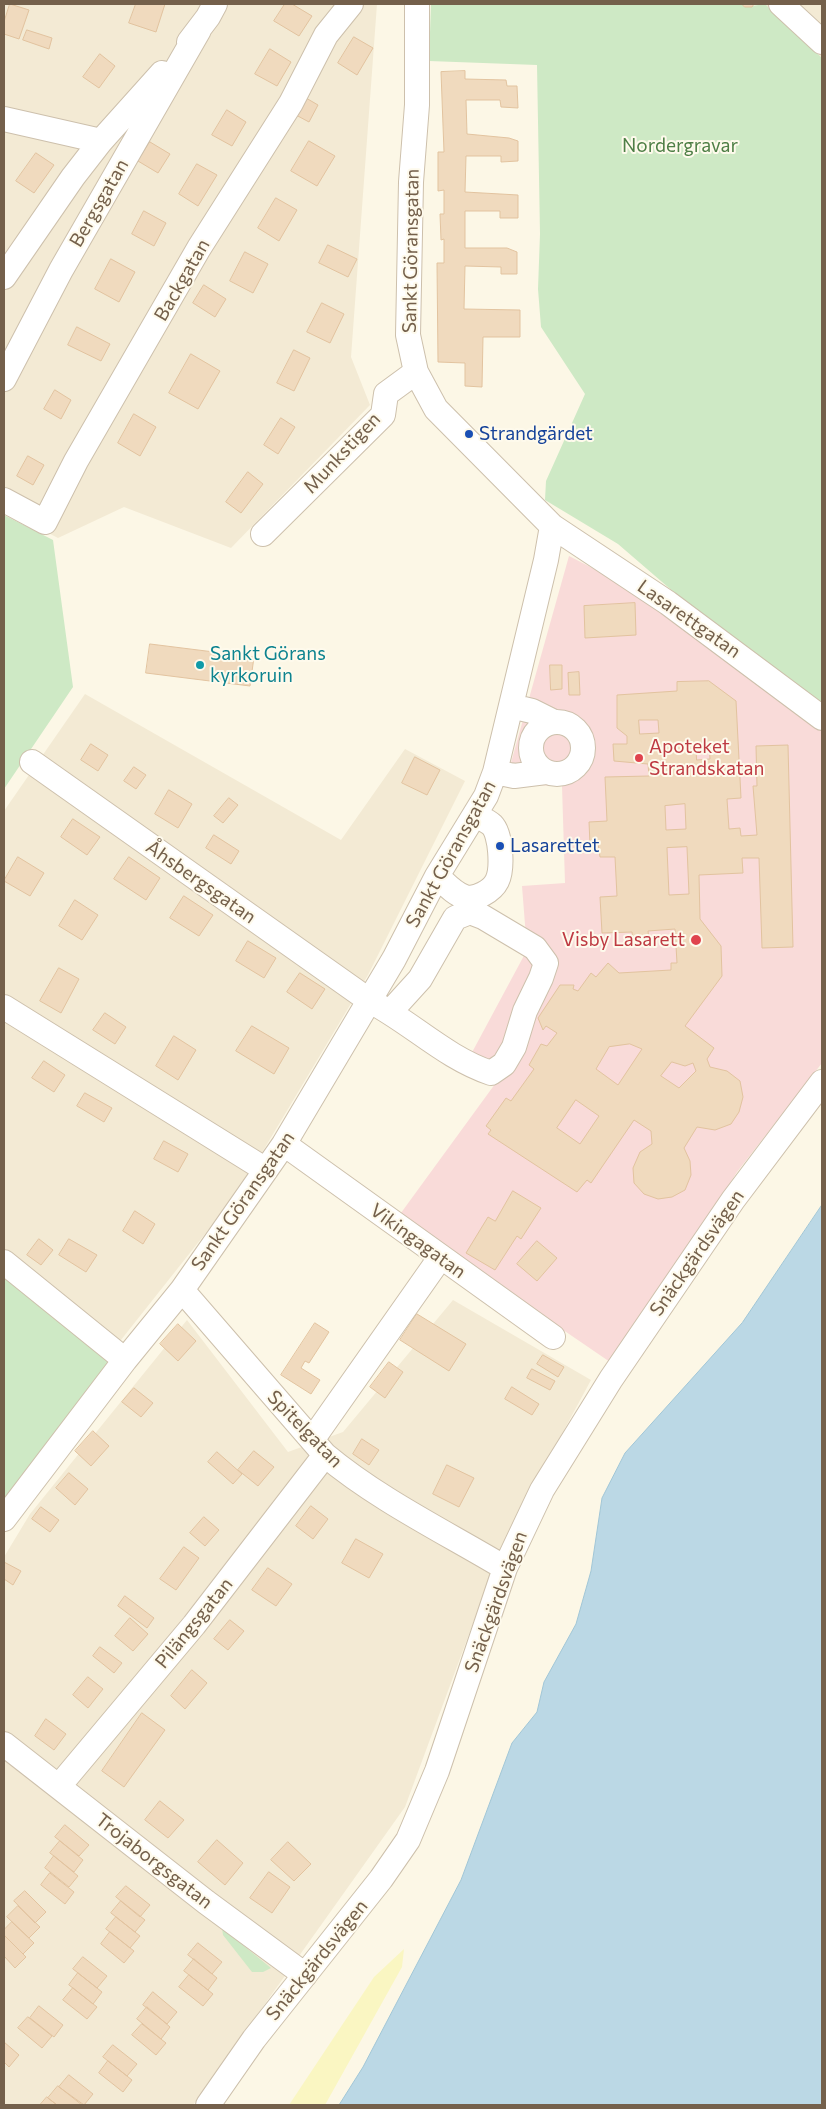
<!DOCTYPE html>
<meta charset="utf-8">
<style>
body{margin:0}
#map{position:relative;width:826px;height:2109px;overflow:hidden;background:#fcf7e6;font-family:Commissioner,sans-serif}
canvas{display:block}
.frame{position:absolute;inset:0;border:5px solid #74604b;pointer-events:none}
</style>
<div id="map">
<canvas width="826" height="2109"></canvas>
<div class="frame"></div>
</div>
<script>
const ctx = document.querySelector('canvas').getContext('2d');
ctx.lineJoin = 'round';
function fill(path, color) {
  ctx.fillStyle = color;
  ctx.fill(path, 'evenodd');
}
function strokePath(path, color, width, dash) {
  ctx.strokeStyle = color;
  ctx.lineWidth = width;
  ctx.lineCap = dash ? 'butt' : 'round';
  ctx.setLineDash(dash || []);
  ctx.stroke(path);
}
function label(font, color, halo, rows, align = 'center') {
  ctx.font = font + ' Commissioner,sans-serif';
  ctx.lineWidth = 4;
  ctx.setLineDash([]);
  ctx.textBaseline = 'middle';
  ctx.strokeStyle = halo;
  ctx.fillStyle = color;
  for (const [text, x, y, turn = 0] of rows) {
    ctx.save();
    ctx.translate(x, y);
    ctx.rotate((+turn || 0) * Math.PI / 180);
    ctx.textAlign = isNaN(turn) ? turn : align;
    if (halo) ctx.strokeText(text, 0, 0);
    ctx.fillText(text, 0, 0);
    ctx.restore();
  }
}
const residential = new Path2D(`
 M4,4H377L351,357L370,405L231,548L124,507L58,538L4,510Z
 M765,4H822V58L800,37Z
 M85,694L341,840L405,749L465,781L368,975L239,1191L113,1350L4,1257V811Z
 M453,1300L591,1380L502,1545L405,1807L193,2105H4V1557L30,1514L187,1320L288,1452L343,1432Z`);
const medical = new Path2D(`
 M569,556L643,594L822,731V1063L737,1172L666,1286L610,1362L398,1217L495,1084L469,1058L527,950L522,886L565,883L562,786L505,784Z`);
const green = new Path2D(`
 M431,4H742L745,7L765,4L822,58V706L683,600L618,544L545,500L546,481L585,394L541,327L538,289L540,234L537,65L429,61Z
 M4,515L53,540L73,687L4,789Z
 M4,1274L112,1361L31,1464L4,1504Z
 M222,1928L271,1968L263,1972H252L223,1935Z`);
const sand = new Path2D(`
 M404,1949L402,1967L325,2105H289L374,1977Z`);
const water = new Path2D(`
 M822,1205V2105H339L363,2067L461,1880L512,1743L537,1712L544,1682L576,1624L591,1571L602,1498L625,1453L742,1323Z`);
const building = new Path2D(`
 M10,4L29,10L19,39L4,34V22Z
 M136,4H165L156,32L129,23Z
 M285,4H292L312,16L299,36L274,21Z
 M742,4H754L752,7H745Z
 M27,30L52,38L49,49L23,40Z
 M354,37L373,48L357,75L338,63Z
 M270,49L291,62L277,86L255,74Z
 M100,54L115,66L99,88L83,77Z
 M465,71V79L506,80L507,86H517L518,108L501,107L500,100H466L467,134L509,138L518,141V161L501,162V156H466L465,192L518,195V218H500V211H465V248H507L517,252V274H501V267L465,266L464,309L520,310V337H483L482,387L465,386V363L438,362L437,263H444V239L441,240L440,214H444V190L438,191V152H444L441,72Z
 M306,98L318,105L309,122L296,115Z
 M227,110L246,122L232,146L212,135Z
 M309,141L335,156L317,186L291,171Z
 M150,142L170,154L158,173L138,161Z
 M36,153L54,165L34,193L16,181Z
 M197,164L217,175L198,206L179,194Z
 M276,198L297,210L279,241L258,228Z
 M144,211L166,223L154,246L132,234Z
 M328,245L357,259L348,277L319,263Z
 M245,252L268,264L253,293L230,281Z
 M111,259L135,272L119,302L95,289Z
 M204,285L226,299L215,317L193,303Z
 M322,303L344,314L330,343L307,332Z
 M77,327L110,344L101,361L68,345Z
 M294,350L310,358L294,391L277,383Z
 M191,354L220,371L198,409L169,393Z
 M55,390L71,400L61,419L44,409Z
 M134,414L156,427L140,456L118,443Z
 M281,418L295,427L278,454L264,445Z
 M28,456L44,465L33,485L17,476Z
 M248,472L263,484L241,513L226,502Z
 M635,603L636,635L585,638L584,606Z
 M150,644L254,657L250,686L146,673Z
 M550,665H562V689L551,690Z
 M579,672L580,695H569L568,673Z
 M709,681L736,701L741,798L727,799L729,829L740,828L741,836L757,835L753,786H757L756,746L788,745L793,947L762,948L759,858H742L743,873L699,875L700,919L721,946L722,976L685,1026L714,1048L707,1059L710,1067L727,1071L740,1081L743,1097L739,1112L731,1124L715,1130L697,1127L684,1148L690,1161L691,1175L685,1190L672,1197L658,1199L644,1194L634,1183L633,1168L640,1152L652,1144L651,1131L634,1120L591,1183L587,1180L577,1192L488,1134L491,1130L486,1126L506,1098L511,1101L534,1069L529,1065L541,1044L547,1046L557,1033L546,1026L543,1030L538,1018L560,985H574L573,989L578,991L591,973L596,977L608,963L619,973L671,970V963H677L675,929L648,931L649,940L633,941L632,932L602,933L600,897L617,896L615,857H600L598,843L590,844L589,822L607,821L605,777L649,776L648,764L614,761L613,744H627V736L617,728V695L677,691V682ZM639,720H658L659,733L640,734ZM696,743H709L710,759L697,760ZM685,804L686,829L666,830L665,806ZM687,847L689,894L669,895L667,848ZM630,1044L642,1049L618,1085L596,1069L609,1047ZM672,1062L685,1066L693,1063L696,1071L679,1088L661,1076ZM576,1100L599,1116L580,1144L557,1128Z
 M91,744L108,755L98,771L81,760Z
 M415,757L440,770L427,795L402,783Z
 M134,767L146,775L136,789L124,781Z
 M169,790L192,804L178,828L155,814Z
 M229,798L238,805L223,823L214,816Z
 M73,819L100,837L87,855L61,837Z
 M214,835L239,851L231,864L206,848Z
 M18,857L44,873L30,896L4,881Z
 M129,857L160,878L146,900L114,879Z
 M184,896L213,915L199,936L170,918Z
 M75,900L98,915L82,940L59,926Z
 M248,941L276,958L264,978L236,961Z
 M59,968L79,979L61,1013L40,1001Z
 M300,973L325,989L312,1009L287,992Z
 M105,1013L126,1027L115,1044L93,1030Z
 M252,1026L289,1048L274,1074L236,1051Z
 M174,1036L196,1050L178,1080L156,1066Z
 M44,1061L65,1075L54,1092L32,1078Z
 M85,1093L112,1108L104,1122L77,1106Z
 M164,1141L188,1154L178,1172L154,1159Z
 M513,1191L541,1208L521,1239L517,1236L495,1270L466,1253L488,1217L495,1221Z
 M135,1211L155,1224L143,1244L123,1231Z
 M39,1239L53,1250L41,1265L27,1255Z
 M69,1239L97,1255L86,1272L59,1255Z
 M537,1241L557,1258L537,1281L517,1264Z
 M417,1314L466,1344L449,1371L400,1340Z
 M315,1323L329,1332L309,1363L305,1361L301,1368L320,1380L311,1394L281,1375Z
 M178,1324L196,1341L178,1361L160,1344Z
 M543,1355L564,1367L558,1377L537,1364Z
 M389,1362L403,1372L385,1398L370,1387Z
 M532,1369L555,1381L550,1390L527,1378Z
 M512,1387L539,1404L532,1415L505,1399Z
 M134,1388L153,1403L141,1417L122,1402Z
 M93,1431L109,1446L91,1466L75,1451Z
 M362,1439L379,1450L369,1465L353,1454Z
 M254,1451L274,1467L258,1486L238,1470Z
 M217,1452L242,1474L233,1484L208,1462Z
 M447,1465L474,1478L459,1507L433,1494Z
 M69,1473L88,1489L75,1505L56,1488Z
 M311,1506L328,1519L313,1539L296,1526Z
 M41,1507L59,1520L50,1532L32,1519Z
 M204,1517L219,1530L205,1546L190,1533Z
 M356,1539L383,1554L369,1578L342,1563Z
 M184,1547L199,1558L176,1590L160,1579Z
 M4,1562L21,1571L13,1585L4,1579Z
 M268,1568L292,1584L276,1606L252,1590Z
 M125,1596L154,1618L147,1628L118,1606Z
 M130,1618L148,1634L133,1651L115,1636Z
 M230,1620L244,1631L228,1650L214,1639Z
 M100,1647L122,1663L114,1673L93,1656Z
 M192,1670L207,1683L185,1709L171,1696Z
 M88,1677L103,1689L88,1708L73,1695Z
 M142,1713L165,1730L124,1787L102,1771Z
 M46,1719L66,1734L54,1750L35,1736Z
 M160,1801L184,1820L168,1838L145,1820Z
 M65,1825L89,1845L79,1856L55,1837Z
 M217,1840L243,1863L225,1885L198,1862Z
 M60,1841L83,1860L74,1872L50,1853Z
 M288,1842L311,1864L294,1881L271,1860Z
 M54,1856L78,1876L69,1887L45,1868Z
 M269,1872L290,1887L272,1913L250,1898Z
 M50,1873L74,1892L65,1904L41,1885Z
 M126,1886L150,1905L140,1917L116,1897Z
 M25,1891L46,1912L35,1923L14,1901Z
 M121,1901L145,1920L135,1932L111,1913Z
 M18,1906L40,1927L29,1938L7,1917Z
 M116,1917L140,1936L130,1948L106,1929Z
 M12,1922L34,1943L23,1954L4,1935V1930Z
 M110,1932L134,1951L124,1963L101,1944Z
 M5,1936L26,1957L15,1968L4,1956Z
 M198,1943L222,1962L212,1974L188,1955Z
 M83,1957L107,1976L97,1988L73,1969Z
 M194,1959L217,1978L208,1990L184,1971Z
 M78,1973L102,1992L93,2004L69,1985Z
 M189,1975L213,1994L203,2006L179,1987Z
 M73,1988L97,2007L87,2019L63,2000Z
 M153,1992L177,2012L167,2024L143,2005Z
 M39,2006L63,2025L54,2037L30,2018Z
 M147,2007L170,2027L161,2039L137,2019Z
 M28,2017L52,2036L42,2048L18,2028Z
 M142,2024L166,2043L156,2055L132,2035Z
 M4,2042L19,2055L9,2067L4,2062Z
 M113,2045L137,2064L127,2076L103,2057Z
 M108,2061L132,2080L123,2092L99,2073Z
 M69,2075L93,2094L84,2105L59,2087Z
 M58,2086L82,2105H57L48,2098Z
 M47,2097L48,2098L57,2105H40Z`);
const minor = new Path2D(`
 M781,4L822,42
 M189,42L208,17L215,4
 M4,119L101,141
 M4,277L73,177L101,141L162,73
 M4,379L61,270L199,30
 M4,500L45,522L76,461L199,248L291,103L326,35L351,4
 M552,526L668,603L822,718
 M263,534L383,415L386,394L416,372
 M511,706L532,711L554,722
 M531 748a26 26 0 1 1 52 0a26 26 0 1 1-52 0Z
 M32,762L370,1001C412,1023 446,1058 491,1073L504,1064L514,1047L525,1011L541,978L546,963L535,948L483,917L470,912L455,918L420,979L390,1012
 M495,772L514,776L546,772
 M437,876C445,883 454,894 465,897C476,900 492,891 497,881C503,869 501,834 492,825C488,821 480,818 475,815
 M4,1007L266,1170
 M284,1144L553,1337
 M4,1262L125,1360
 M182,1290L325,1455C379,1500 445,1532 505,1568
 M312,1440L440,1258
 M4,1519L125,1360L182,1290L284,1144L394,959L437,876L486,796L495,772L546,560L552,526L436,409L416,372L408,335L411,182L417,105V4
 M4,1744L206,1902L305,1975
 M59,1786L194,1625L325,1455
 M208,2105L254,2039L381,1879L408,1840L437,1771L505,1568L542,1490L611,1379L733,1200L822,1082`);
const markers = [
 [469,434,5,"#1a4fb4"],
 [200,665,5,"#0f9aa8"],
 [639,758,5,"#e0444e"],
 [500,846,5,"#1a4fb4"],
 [696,940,6,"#e0444e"]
];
const parkNames = [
 ["Nordergravar",680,146]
];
const streetNames = [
 ["Bergsgatan",99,203,-60],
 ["Sankt Göransgatan",411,251,-89],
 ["Backgatan",182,280,-60],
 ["Munkstigen",342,453,-47],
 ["Lasarettgatan",689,619,35],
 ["Sankt Göransgatan",451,854,-61],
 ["Åhsbergsgatan",201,882,35],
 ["Sankt Göransgatan",243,1201,-55],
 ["Vikingagatan",418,1241,36],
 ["Snäckgärdsvägen",697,1253,-55],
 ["Spitelgatan",305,1429,46],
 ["Snäckgärdsvägen",496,1602,-70],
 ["Pilängsgatan",194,1623,-51],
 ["Trojaborgsgatan",154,1861,38],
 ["Snäckgärdsvägen",317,1960,-51]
];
const transitNames = [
 ["Strandgärdet",479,434],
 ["Lasarettet",510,846]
];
const cultureNames = [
 ["Sankt Görans",210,654],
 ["kyrkoruin",210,676]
];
const healthNames = [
 ["Apoteket",649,747],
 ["Strandskatan",649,769],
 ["Visby Lasarett",685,940,"right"]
];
fill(residential, '#f3ead4');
fill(medical, '#f9dbd9');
fill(green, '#cee9c5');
fill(sand, '#faf6c2');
fill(water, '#bbd8e5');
strokePath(water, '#a1c6d6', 1);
fill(building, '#f0dabe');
strokePath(building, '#e2c39f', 1);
strokePath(minor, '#cdc0ac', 26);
strokePath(minor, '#fff', 24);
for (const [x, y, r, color] of markers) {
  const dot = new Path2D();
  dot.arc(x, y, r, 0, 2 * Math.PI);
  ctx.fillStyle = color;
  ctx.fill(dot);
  strokePath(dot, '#fefaec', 2);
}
label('19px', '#4e7f46', '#fefaec', parkNames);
label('19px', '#74604b', '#fefaec', streetNames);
label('19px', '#164399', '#fefaec', transitNames, 'left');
label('19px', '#0d838f', '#fefaec', cultureNames, 'left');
label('19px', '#be3a42', '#fefaec', healthNames, 'left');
</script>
